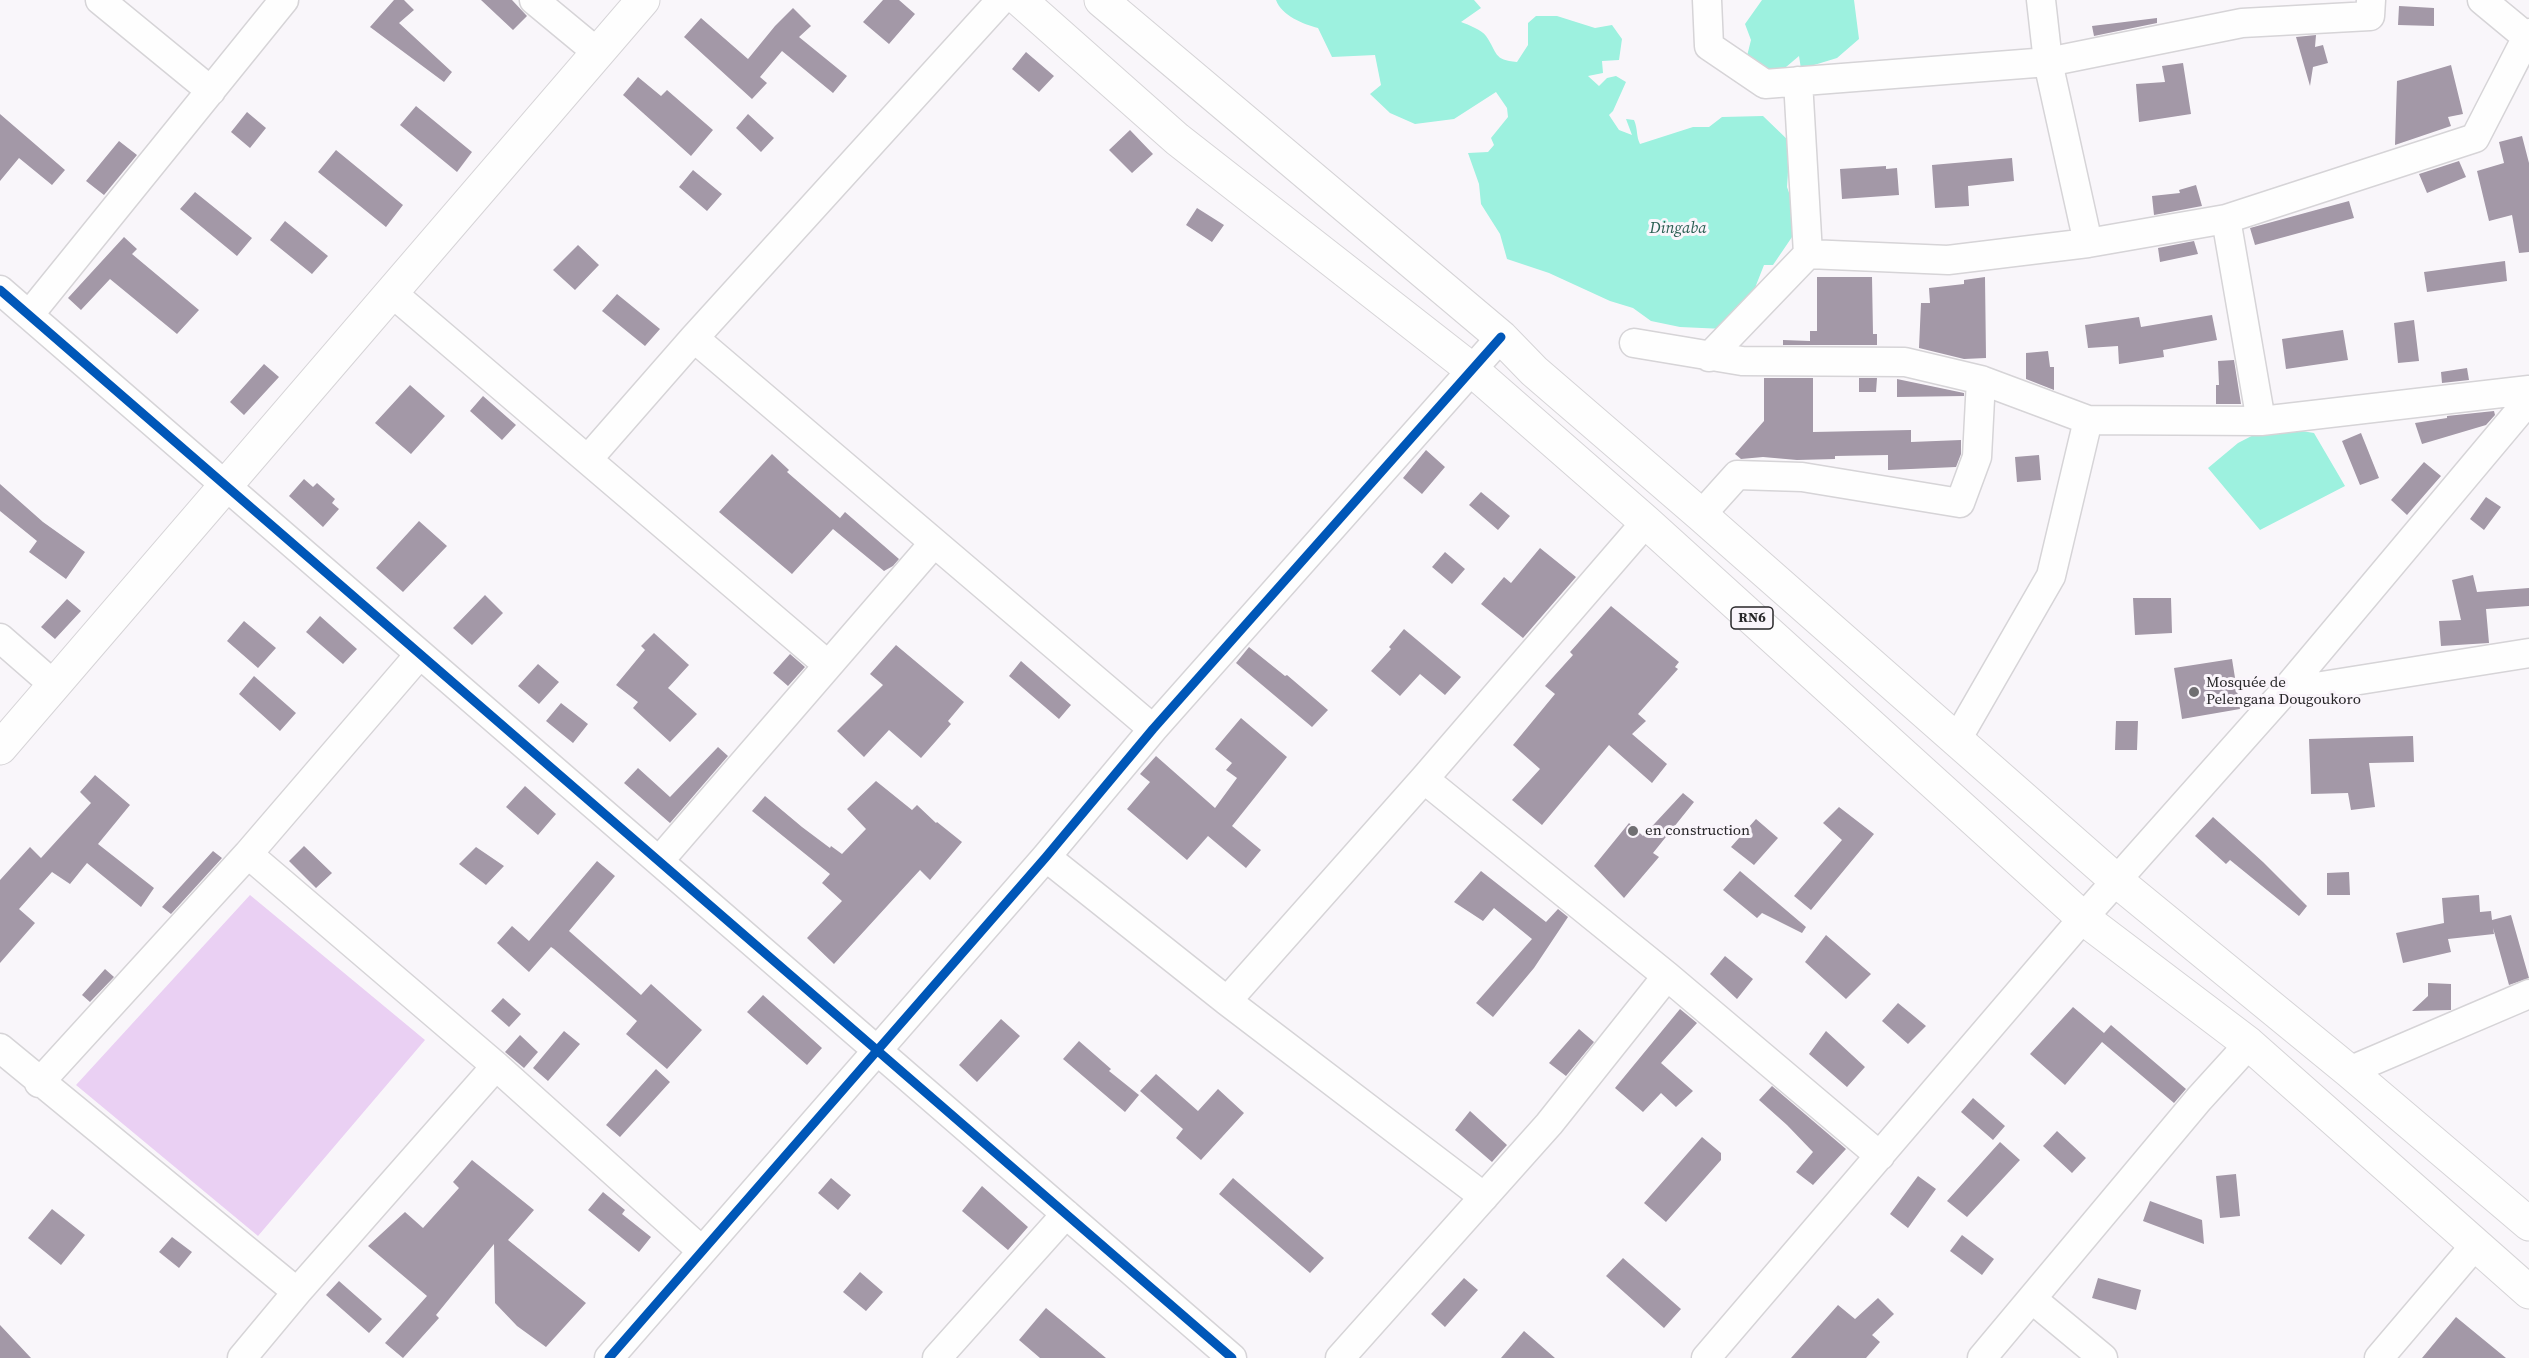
<!DOCTYPE html>
<meta charset="utf-8">
<style>
body{margin:0}
canvas{display:block;background:#f9f6fa}
</style>
<canvas width="2529" height="1358"></canvas>
<script>
const ctx = document.querySelector('canvas').getContext('2d');
ctx.lineJoin = 'round';
function fill(path, color) {
  ctx.fillStyle = color;
  ctx.fill(path, 'evenodd');
}
function strokePath(path, color, width, dash) {
  ctx.strokeStyle = color;
  ctx.lineWidth = width;
  ctx.lineCap = dash ? 'butt' : 'round';
  ctx.setLineDash(dash || []);
  ctx.stroke(path);
}
function label(font, color, halo, rows, align = 'center') {
  ctx.font = font + ' "Source Serif 4",serif';
  ctx.lineWidth = 6;
  ctx.setLineDash([]);
  ctx.textBaseline = 'middle';
  ctx.strokeStyle = halo;
  ctx.fillStyle = color;
  for (const [text, x, y, turn = 0] of rows) {
    ctx.save();
    ctx.translate(x, y);
    ctx.rotate((+turn || 0) * Math.PI / 180);
    ctx.textAlign = isNaN(turn) ? turn : align;
    if (halo) ctx.strokeText(text, 0, 0);
    ctx.fillText(text, 0, 0);
    ctx.restore();
  }
}
const green = new Path2D(`
 M250,895L425,1040L258,1236L76,1085Z`);
const water = new Path2D(`
 M1276,0H1474L1481,8L1461,22C1469,25 1482,30 1486,36C1498,53 1493,60 1517,62L1528,45V23L1536,16H1557L1595,28L1612,25L1622,39L1619,60L1602,61L1603,73L1588,76L1599,86L1607,78L1616,76L1626,82L1613,111L1609,115L1619,130L1632,135L1626,119L1634,120C1638,129 1636,136 1640,144L1693,127H1709L1722,117L1763,116L1790,142L1787,187L1795,210L1792,237L1773,265H1764L1753,293L1745,298L1743,312L1724,329L1680,327L1651,321L1633,308L1610,301L1549,273L1507,259L1500,234L1481,204L1479,184L1468,153L1488,152L1494,145L1491,138L1508,117L1507,108L1496,92L1454,119L1415,124L1390,113L1370,94L1381,85L1375,55L1332,57L1318,28C1303,24 1282,16 1276,0Z
 M1762,0H1854L1859,39L1837,58L1801,69L1799,56L1779,73L1756,66L1747,56L1751,40L1745,24Z
 M2271,426L2314,433L2345,486L2260,530L2208,468L2238,443Z`);
const building = new Path2D(`
 M394,0H404L414,10L399,23L452,72L444,82L370,27Z
 M481,0H512L527,16L513,30Z
 M883,0H899L915,14L889,44L863,22Z
 M2399,6L2434,8V26L2398,25Z
 M793,8L811,26L799,37L847,76L833,93L782,51L760,77L767,83L752,99L684,37L701,18L748,59L775,26Z
 M2157,18V23L2094,36L2092,26Z
 M2316,35L2315,47L2323,45L2328,63L2313,67L2310,86L2296,37Z
 M1026,52L1054,76L1039,92L1012,69Z
 M2183,63L2191,114L2139,122L2136,84L2165,82L2162,66Z
 M2451,65L2463,114L2448,117L2451,126L2395,145L2397,81Z
 M638,77L661,96L667,90L713,130L691,156L623,95Z
 M416,106L472,152L457,172L400,125Z
 M247,112L266,128L250,148L231,132Z
 M0,114L65,170L52,185L19,158L0,181Z
 M748,114L774,138L761,152L736,128Z
 M1130,130L1153,154L1132,173L1109,150Z
 M2522,136L2529,163V252L2519,253L2512,215L2489,221L2477,171L2504,163L2499,142Z
 M119,141L137,155L104,195L86,181Z
 M336,150L403,205L386,227L318,172Z
 M2012,158L2014,181L1968,186L1969,206L1935,208L1932,165Z
 M2459,161L2466,177L2427,193L2419,174Z
 M1886,166V169L1897,168L1899,195L1842,199L1840,169Z
 M693,170L722,194L707,211L679,187Z
 M2196,185L2202,206L2154,215L2152,196L2180,193L2179,190Z
 M195,192L252,238L237,256L180,209Z
 M2349,201L2354,218L2255,245L2250,228Z
 M1197,208L1224,225L1212,242L1186,225Z
 M285,221L328,256L312,274L270,240Z
 M124,237L137,249L132,254L199,310L177,334L110,279L81,310L68,298Z
 M2194,241L2198,254L2160,262L2158,248Z
 M578,245L599,265L575,290L553,270Z
 M2505,261L2507,281L2427,292L2424,272Z
 M1817,277H1872L1873,334H1877V345H1783V340L1810,341V331H1817Z
 M1985,277L1986,358L1964,359L1919,348L1921,303H1930L1929,288L1964,284V280Z
 M617,294L660,329L645,346L602,311Z
 M2212,315L2217,340L2163,350L2164,357L2119,364L2118,346L2088,348L2085,325L2139,317L2141,327Z
 M2414,320L2419,361L2398,363L2394,323Z
 M2343,330L2348,360L2286,369L2282,339Z
 M2048,351L2050,367H2054V390L2026,379V353Z
 M2234,360L2241,404H2216V385H2219L2218,361Z
 M264,364L279,377L244,415L230,402Z
 M2467,368L2469,380L2442,383L2441,372Z
 M1764,378H1813V432L1911,430V442L1961,440V454L1956,467L1888,470V455L1835,456V459L1797,460L1763,457L1741,459L1735,454L1764,421Z
 M1859,378H1877L1876,392H1859Z
 M1897,379L1964,393V396L1897,397Z
 M410,385L445,416L411,454L375,423Z
 M483,396L516,425L502,440L470,411Z
 M2494,411L2495,415L2486,425L2422,444L2415,423L2447,418V416Z
 M2361,433L2379,478L2360,485L2342,441Z
 M1426,450L1445,467L1422,494L1403,478Z
 M772,454L789,470L787,472L840,518L845,512L899,559L893,566L884,571L833,529L792,574L719,512Z
 M2039,455L2041,480L2017,482L2015,457Z
 M2424,462L2441,476L2407,515L2391,500Z
 M304,479L313,487L317,483L335,499L332,503L339,509L323,527L289,496Z
 M0,484L43,522L85,552L66,579L29,552L37,541L0,511Z
 M1481,492L1510,516L1498,530L1469,505Z
 M2486,497L2501,507L2484,530L2470,519Z
 M419,521L447,546L403,592L376,568Z
 M1540,548L1576,577L1523,638L1481,604L1504,577L1511,583Z
 M1445,552L1465,569L1452,584L1432,567Z
 M2473,575L2477,592L2529,588V606L2486,609L2489,643L2441,646L2439,621L2461,620L2452,580Z
 M485,595L503,613L472,645L453,628Z
 M2133,598H2171L2172,633L2135,635Z
 M67,599L81,611L55,639L41,627Z
 M1611,606L1679,662L1675,667L1678,669L1638,714L1646,721L1632,734L1667,764L1652,783L1609,745L1542,825L1512,800L1540,769L1513,745L1555,694L1545,686L1573,655L1570,652Z
 M320,616L357,649L343,664L306,632Z
 M244,621L276,648L258,668L227,641Z
 M1404,629L1461,677L1445,695L1420,674L1400,696L1371,671L1391,649L1389,647Z
 M654,633L689,665L668,688L697,714L670,742L633,708L638,702L616,685L645,650L641,646Z
 M896,645L964,702L948,721L951,724L921,758L889,730L864,757L837,731L883,685L870,674Z
 M1249,647L1285,676L1287,675L1328,710L1312,727L1236,663Z
 M790,654L805,667L788,686L773,673Z
 M2232,659L2240,709L2182,719L2174,668Z
 M1021,661L1071,705L1059,719L1009,676Z
 M538,664L559,682L539,704L518,686Z
 M254,676L296,713L280,731L239,694Z
 M561,703L588,724L573,743L546,721Z
 M1241,718L1287,757L1232,826L1261,850L1246,868L1208,836L1187,860L1127,809L1150,782L1140,774L1156,756L1215,808L1237,778L1226,770L1232,763L1215,749Z
 M2116,721H2138L2137,750H2115Z
 M2413,736L2414,762L2369,763L2375,807L2351,810L2348,793L2311,794L2309,739Z
 M718,747L728,756L670,823L624,783L638,768L670,797Z
 M95,775L130,805L98,844L154,888L141,907L87,863L70,884L52,872L19,909L35,923L0,963V880L30,847L41,858L91,803L80,792Z
 M876,781L912,810L917,805L936,823L937,822L962,842L930,880L920,870L834,964L807,938L842,901L822,883L830,874L752,811L765,796L802,827L830,848L831,846L842,854L866,829L847,809Z
 M525,786L556,814L538,835L506,807Z
 M1683,793L1694,802L1653,853L1659,857L1624,898L1594,866L1629,823L1643,836Z
 M1839,807L1874,834L1811,910L1794,896L1842,840L1823,823Z
 M2213,817L2263,862L2307,906L2299,916L2230,860L2226,864L2195,836Z
 M1756,819L1778,838L1754,865L1731,847Z
 M304,846L332,873L316,888L289,861Z
 M476,847L504,866L486,885L459,864Z
 M213,851L222,858L171,914L162,907Z
 M597,861L615,876L569,931L641,995L651,984L702,1030L667,1069L626,1034L637,1021L554,949L551,947L529,972L497,943L512,926L529,941Z
 M1481,871L1546,922L1558,909L1568,917L1534,968L1493,1017L1476,1003L1532,939L1494,908L1483,921L1454,902Z
 M1740,871L1806,927L1802,933L1762,913L1757,918L1723,890Z
 M2349,872L2350,895H2327V873Z
 M2479,895L2480,912L2491,911L2492,920L2511,915L2529,978L2509,985L2493,928L2494,934L2448,939L2451,952L2403,963L2396,933L2444,923L2442,898Z
 M1826,935L1871,974L1846,999L1805,962Z
 M1725,956L1753,979L1737,999L1710,974Z
 M105,969L114,977L90,1002L82,995Z
 M2428,983L2451,984V1010L2412,1011L2428,996Z
 M763,995L822,1048L807,1065L747,1012Z
 M503,998L521,1014L509,1027L491,1011Z
 M1898,1003L1926,1026L1908,1044L1882,1021Z
 M2073,1007L2104,1033L2111,1025L2186,1089L2174,1103L2102,1042L2065,1085L2030,1054Z
 M1680,1009L1697,1023L1661,1063L1693,1091L1676,1107L1661,1093L1643,1112L1615,1088Z
 M1001,1019L1020,1036L977,1082L959,1065Z
 M1579,1029L1594,1042L1566,1076L1549,1063Z
 M564,1031L580,1044L548,1081L533,1068Z
 M1826,1031L1865,1067L1847,1087L1809,1054Z
 M520,1035L538,1052L524,1068L505,1052Z
 M1079,1041L1111,1069L1109,1071L1139,1095L1125,1112L1063,1059Z
 M656,1069L670,1082L620,1137L606,1125Z
 M1156,1074L1198,1111L1218,1089L1244,1113L1201,1160L1176,1138L1183,1129L1140,1091Z
 M1772,1086L1846,1149L1813,1185L1796,1172L1813,1152L1787,1125L1759,1100Z
 M1973,1098L2005,1126L1993,1140L1961,1112Z
 M1470,1111L1507,1145L1492,1162L1455,1130Z
 M2057,1131L2086,1158L2072,1173L2043,1146Z
 M1702,1137L1721,1153V1160L1666,1222L1644,1203Z
 M2000,1142L2020,1160L1967,1217L1947,1201Z
 M472,1160L534,1210L508,1240L586,1303L546,1347L517,1326L495,1303L494,1244L436,1315L439,1318L403,1358L385,1343L427,1296L368,1246L405,1212L423,1228L459,1188L453,1182Z
 M2236,1174L2240,1216L2220,1218L2216,1176Z
 M1918,1176L1936,1189L1908,1228L1890,1214Z
 M831,1178L851,1195L838,1210L818,1193Z
 M1233,1178L1324,1258L1310,1273L1219,1194Z
 M982,1186L1028,1227L1008,1250L962,1211Z
 M603,1192L625,1210L622,1214L651,1237L639,1252L588,1210Z
 M2150,1201L2202,1220L2204,1244L2143,1221Z
 M52,1209L85,1235L61,1265L28,1238Z
 M1962,1235L1994,1259L1982,1275L1950,1251Z
 M172,1237L192,1252L179,1268L159,1252Z
 M1623,1258L1681,1309L1664,1328L1606,1276Z
 M860,1272L883,1292L866,1311L843,1292Z
 M1464,1278L1478,1290L1445,1327L1431,1314Z
 M2098,1278L2141,1290L2136,1310L2092,1298Z
 M339,1281L382,1319L369,1333L326,1295Z
 M1878,1298L1894,1314L1872,1335L1880,1342L1866,1358H1791L1838,1305L1855,1319Z
 M1046,1308L1106,1358H1040L1019,1340Z
 M2456,1317L2506,1358H2422Z
 M0,1325L31,1358H0Z
 M1524,1331L1555,1358H1501Z`);
const street = new Path2D(`
 M100,0L211,91
 M534,0L598,53
 M1707,0L1709,46L1765,84L2048,62L2242,23L2370,16L2371,0
 M2041,0L2048,62L2088,243
 M2482,0L2529,39
 M2226,219L2261,421
 M1808,254L1948,260L2088,243L2226,219L2475,138L2529,33
 M0,290L1232,1358
 M391,292L828,665
 M29,315L284,0
 M694,338L1153,729
 M1634,343L1742,361L1905,362L1981,380L2088,420L2261,421L2529,390
 M1709,357L1808,254L1798,81
 M588,459L694,338L1001,0
 M1701,515L1737,475L1802,477L1960,503L1977,457L1981,380
 M0,638L54,685
 M2284,692L2529,653
 M1956,741L2051,576L2088,420
 M1424,779L1667,976L1880,1156
 M248,854L496,1066L702,1251
 M1046,857L1227,1001L1484,1197
 M659,861L934,543
 M1227,1001L1424,779L1646,522
 M0,1048L297,1292
 M2349,1071L2529,994
 M39,1083L248,854L420,654
 M2032,1299L2103,1358
 M242,1358L297,1292L496,1066
 M609,1358L1046,857L1153,729L1501,337
 M937,1358L1066,1214
 M1340,1358L1549,1124L1667,976
 M1706,1358L2083,918L2284,692L2529,400
 M1982,1358L2199,1099L2249,1044
 M2379,1358L2476,1244`);
const secondary = new Path2D(`
 M0,748L643,0`);
const highway = new Path2D(`
 M1020,0L1177,139L1471,369L1646,522L2083,918L2249,1044L2529,1292
 M1101,0L1501,337L1534,371L1701,515L2117,881L2349,1071L2529,1224`);
const cycleway = new Path2D(`
 M0,290L1232,1358
 M609,1358L1046,857L1153,729L1501,337`);
const markers = [
 [2194,692,6,"#706f72"],
 [1633,831,6,"#706f72"]
];
const shields = [
 [1752,618,42]
];
const shieldNames = [
 ["RN6",1752,618]
];
const poiNames = [
 ["Mosquée de",2206,683],
 ["Pelengana Dougoukoro",2206,700],
 ["en construction",1645,831]
];
const waterNames = [
 ["Dingaba",1678,229]
];
fill(green, '#ead0f3');
fill(water, '#9df1df');
fill(building, '#a398a7');
strokePath(street, '#d6d4d7', 31);
strokePath(secondary, '#d6d4d7', 35);
strokePath(highway, '#d6d4d7', 35);
strokePath(street, '#fefefe', 28);
strokePath(secondary, '#fefefe', 33);
strokePath(highway, '#fefefe', 33);
strokePath(cycleway, '#0057b8', 9);
for (const [x, y, r, color] of markers) {
  const dot = new Path2D();
  dot.arc(x, y, r, 0, 2 * Math.PI);
  ctx.fillStyle = color;
  ctx.fill(dot);
  strokePath(dot, '#faf5fb', 2);
}
for (const [x, y, w] of shields) {
  const box = new Path2D();
  box.roundRect(x - w / 2, y - 11, w, 22, 4.5);
  ctx.fillStyle = '#faf5fb';
  ctx.fill(box);
  strokePath(box, '#272628', 1.5);
}
label('bold 14px', '#272628', null, shieldNames);
label('15px', '#272628', '#faf5fb', poiNames, 'left');
label('italic 16px', '#2b5f53', '#faf5fb', waterNames);
</script>
